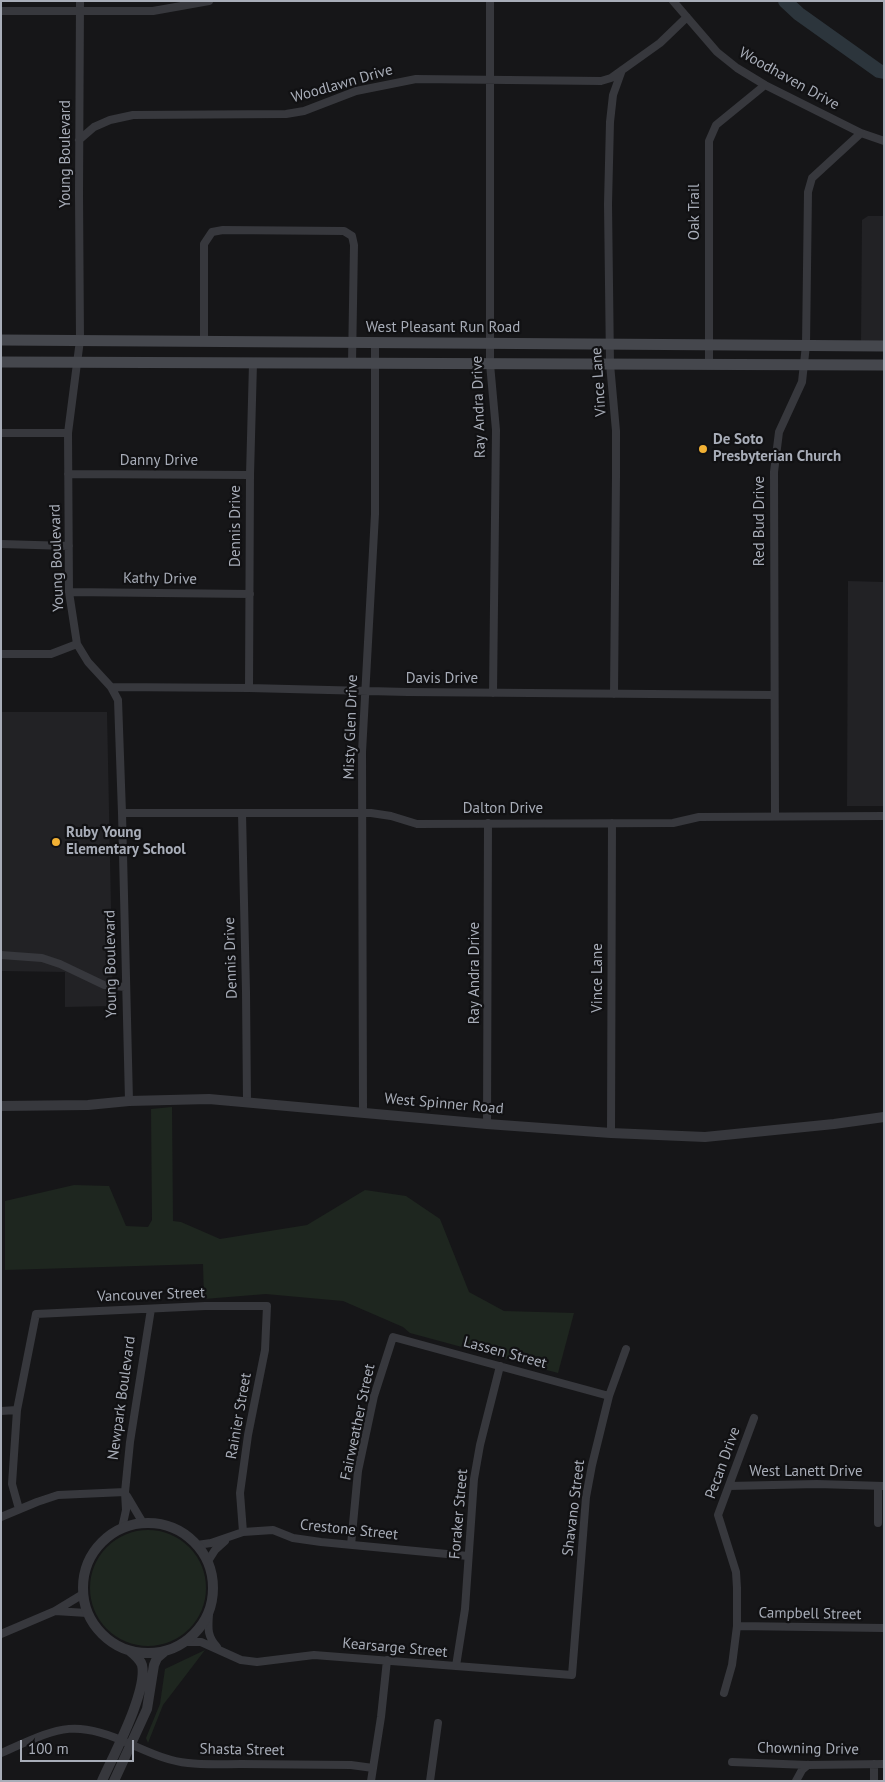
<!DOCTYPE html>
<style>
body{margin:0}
#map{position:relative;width:885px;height:1782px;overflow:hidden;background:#161618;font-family:"PT Sans",sans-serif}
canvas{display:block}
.frame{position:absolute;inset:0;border:2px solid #a8adb8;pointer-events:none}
.scale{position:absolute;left:20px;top:1740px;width:114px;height:22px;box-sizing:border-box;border:2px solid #a8adb8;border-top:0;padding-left:6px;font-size:15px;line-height:18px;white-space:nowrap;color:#a8adb8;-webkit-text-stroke:4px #111113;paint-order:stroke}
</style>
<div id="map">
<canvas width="885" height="1782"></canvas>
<div class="frame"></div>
<div class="scale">100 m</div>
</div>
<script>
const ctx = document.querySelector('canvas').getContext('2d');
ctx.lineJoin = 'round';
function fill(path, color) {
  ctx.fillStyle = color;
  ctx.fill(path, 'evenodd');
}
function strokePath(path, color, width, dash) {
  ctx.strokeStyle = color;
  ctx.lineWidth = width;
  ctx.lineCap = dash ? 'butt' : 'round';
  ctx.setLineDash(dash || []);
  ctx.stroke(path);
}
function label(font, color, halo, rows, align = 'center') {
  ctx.font = font + ' "PT Sans",sans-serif';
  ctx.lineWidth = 4.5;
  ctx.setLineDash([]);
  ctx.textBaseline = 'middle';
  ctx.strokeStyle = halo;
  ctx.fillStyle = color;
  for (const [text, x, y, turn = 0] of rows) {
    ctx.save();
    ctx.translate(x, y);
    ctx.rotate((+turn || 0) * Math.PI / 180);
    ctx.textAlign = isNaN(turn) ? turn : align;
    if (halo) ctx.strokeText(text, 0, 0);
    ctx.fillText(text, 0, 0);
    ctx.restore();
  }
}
const built = new Path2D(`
 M868,216H884V341H861L862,220Z
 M848,581L884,582V806H847Z
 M1,712H107L113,1006L65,1007V972L1,971Z`);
const green = new Path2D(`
 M172,1107L173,1221L181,1222L220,1239L307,1225L365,1190L406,1196L440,1219L469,1292L504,1311L574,1313L558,1373L410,1333L403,1327L343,1301L266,1294L204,1299L203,1264L5,1270V1201L74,1185L109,1186L126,1226L148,1227L152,1220L151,1109Z
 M90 1588a58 58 0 1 1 116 0a58 58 0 1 1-116 0Z
 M205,1650L163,1705L148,1743L146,1738L160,1704L165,1669Z`);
const river = new Path2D(`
 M785,1L799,14L879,71L884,72`);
const minor = new Path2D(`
 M80,1L79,194L80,340L68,433L69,592L77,644L88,662L111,687L118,700L122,813L129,1101
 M490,1V364L496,430L493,693
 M673,1L717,52L737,68L765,85L861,133L884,141
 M1,11H153L209,1
 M79,140L94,127L110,120L133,115L286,114L304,111L356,91L416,79L601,81L611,78L660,43L687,17
 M204,341V244L212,232L223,230L344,231L352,236L354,245L352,363
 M709,364V141L716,125L765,85
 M1,433H68
 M68,474L250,475
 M1,544L69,546
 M69,592L250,594
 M1,654H51L77,644
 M111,687L249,688L408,692L774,695
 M249,688L250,475L253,363
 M614,694L616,475V431L610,364L608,204L610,122L613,95L622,70
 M122,813H371L391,816L417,824L673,823L699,817L884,816
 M242,813L246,992L247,1102
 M775,816L774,472L779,432L802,382L806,345L808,192L812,178L861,133
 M1,955L42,958L60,964L104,985L125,987
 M363,1113L362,752L375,514V342
 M487,1124L488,823
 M611,1133L612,823
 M1,1411L17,1410
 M729,1486L817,1484L884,1486
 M127,1496L143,1523
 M19,1509L12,1484L17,1410L36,1314L205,1306H267L265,1350L248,1435L240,1493L243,1532
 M1,1517L37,1502L58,1495L125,1492
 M878,1523V1486
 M122,1528L126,1510L125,1492L130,1442L151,1309
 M197,1545L211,1543L243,1532L273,1530L293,1538L321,1542L468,1556
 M351,1545L358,1471L374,1396L393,1337L609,1396
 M208,1561L215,1550L225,1541
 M55,1611L87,1613
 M209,1614C208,1628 207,1636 217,1647
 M737,1626L884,1628
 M1,1634L55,1611L83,1594
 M186,1642H201L241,1660L257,1662L314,1655L572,1675L586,1497L592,1465L609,1396L626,1349
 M456,1666L465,1609L474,1479L480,1445L500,1366
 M724,1693L732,1665L737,1626V1588L736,1572L718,1515L754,1418
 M1,1753C56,1729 73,1717 130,1744C149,1752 167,1761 188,1763C205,1765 223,1764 241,1764C278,1764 314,1765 351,1765L373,1768
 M732,1762L808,1765L884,1764
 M371,1781L381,1717L387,1660
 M430,1781L438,1723
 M796,1781L802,1770L808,1765
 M874,1781V1764`);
const tertiary = new Path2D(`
 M1,1106L88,1105L129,1101L209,1099L487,1124L611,1133L705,1137L834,1124L884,1117
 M83 1588a65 65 0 1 1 130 0a65 65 0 1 1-130 0Z
 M102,1781C113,1756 148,1691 142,1665C140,1659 135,1655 130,1651
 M114,1781L147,1709L154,1665L157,1658L164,1652`);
const secondary = new Path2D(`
 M1,340L884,346
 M1,362L884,365`);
const markers = [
 [703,449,5,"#f2b134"],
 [56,842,5,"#f2b134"]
];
const streetNames = [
 ["Woodhaven Drive",789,79,29],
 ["Woodlawn Drive",342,84,-16],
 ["Young Boulevard",66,154,-90],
 ["Oak Trail",695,212,-90],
 ["West Pleasant Run Road",443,328],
 ["Vince Lane",599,382,-94],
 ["Ray Andra Drive",479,407,-92],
 ["Danny Drive",159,461],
 ["Red Bud Drive",760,521,-90],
 ["Dennis Drive",236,526,-90],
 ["Young Boulevard",57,558,-92],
 ["Kathy Drive",160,579,1],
 ["Davis Drive",442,679],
 ["Misty Glen Drive",351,727,-88],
 ["Dalton Drive",503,809],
 ["Dennis Drive",231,958,-92],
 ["Young Boulevard",111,964,-91],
 ["Ray Andra Drive",475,973,-90],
 ["Vince Lane",598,978,-90],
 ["West Spinner Road",444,1104,5],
 ["Vancouver Street",151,1295,-2],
 ["Lassen Street",505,1353,15],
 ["Newpark Boulevard",122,1398,-82],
 ["Rainier Street",239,1416,-80],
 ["Fairweather Street",358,1422,-78],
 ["Pecan Drive",723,1463,-70],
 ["West Lanett Drive",806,1472],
 ["Shavano Street",574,1508,-83],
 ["Foraker Street",459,1514,-85],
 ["Crestone Street",349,1530,6],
 ["Campbell Street",810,1614,1],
 ["Kearsarge Street",395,1648,5],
 ["Chowning Drive",808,1749,1],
 ["Shasta Street",242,1750,1]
];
const poiNames = [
 ["De Soto",713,440],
 ["Presbyterian Church",713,457],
 ["Ruby Young",66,833],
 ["Elementary School",66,850]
];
fill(built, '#222225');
fill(green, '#1e261f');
strokePath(river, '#2c353c', 14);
strokePath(minor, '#37383d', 8);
strokePath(tertiary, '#37383d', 10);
strokePath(secondary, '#45474d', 11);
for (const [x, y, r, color] of markers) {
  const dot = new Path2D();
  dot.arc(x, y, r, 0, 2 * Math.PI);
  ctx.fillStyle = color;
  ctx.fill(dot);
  strokePath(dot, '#111113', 2);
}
label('15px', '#a8adb8', '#111113', streetNames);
label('bold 15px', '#a8adb8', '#111113', poiNames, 'left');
</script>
